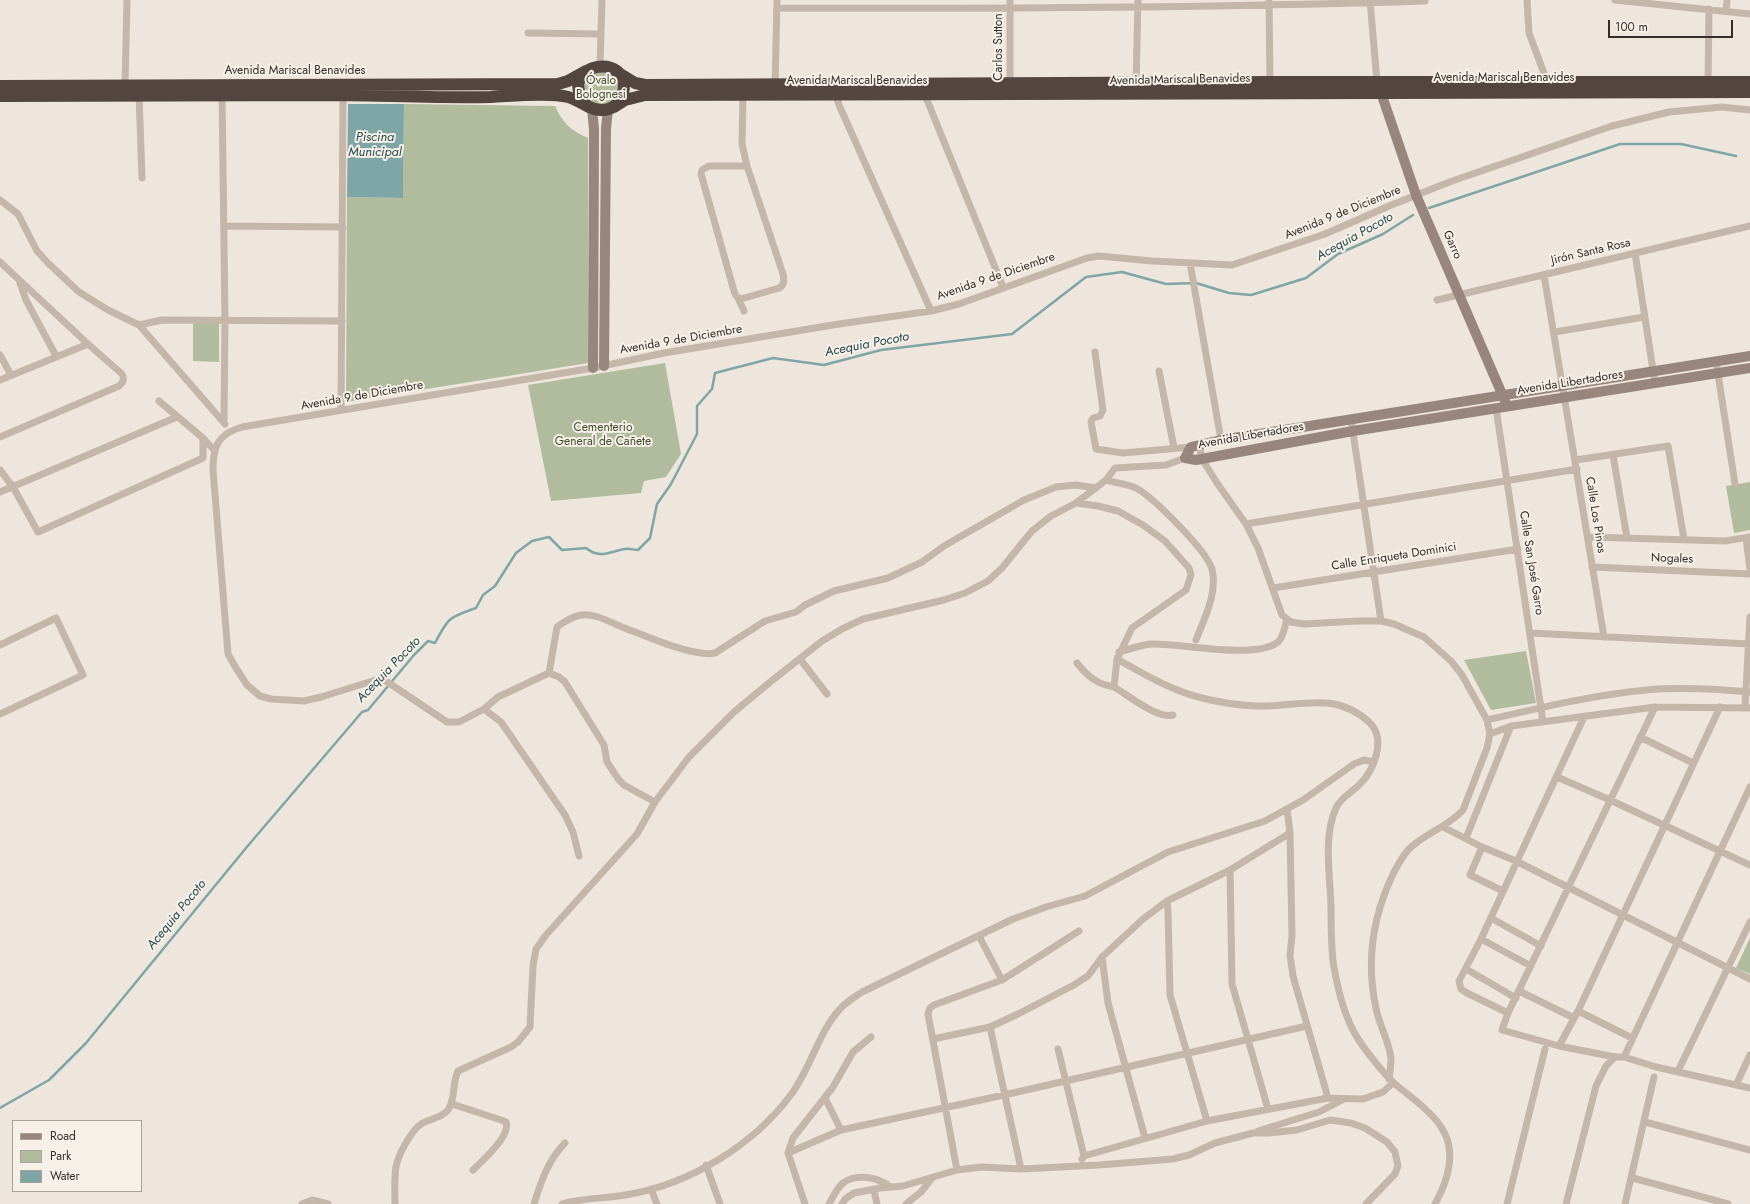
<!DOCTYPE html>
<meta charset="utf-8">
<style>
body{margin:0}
#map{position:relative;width:1750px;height:1204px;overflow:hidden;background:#eee6dc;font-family:Jost,sans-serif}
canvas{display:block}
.legend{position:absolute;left:12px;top:1120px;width:130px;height:72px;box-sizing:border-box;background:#f7f0e8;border:1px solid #a9a29b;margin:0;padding:5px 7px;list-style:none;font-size:12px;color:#332c28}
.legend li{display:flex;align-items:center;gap:8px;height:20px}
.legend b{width:20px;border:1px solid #a9a29b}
.scale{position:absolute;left:1608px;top:20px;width:125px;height:18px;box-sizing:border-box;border:2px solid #332c28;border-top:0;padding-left:5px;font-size:12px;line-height:14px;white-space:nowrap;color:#332c28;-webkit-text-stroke:3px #f7f0e8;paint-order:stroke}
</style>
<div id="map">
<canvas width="1750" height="1204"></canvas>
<ul class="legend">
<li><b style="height:5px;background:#98867c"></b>Road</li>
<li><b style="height:11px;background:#b1bb9e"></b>Park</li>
<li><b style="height:11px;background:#7fa6a7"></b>Water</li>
</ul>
<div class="scale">100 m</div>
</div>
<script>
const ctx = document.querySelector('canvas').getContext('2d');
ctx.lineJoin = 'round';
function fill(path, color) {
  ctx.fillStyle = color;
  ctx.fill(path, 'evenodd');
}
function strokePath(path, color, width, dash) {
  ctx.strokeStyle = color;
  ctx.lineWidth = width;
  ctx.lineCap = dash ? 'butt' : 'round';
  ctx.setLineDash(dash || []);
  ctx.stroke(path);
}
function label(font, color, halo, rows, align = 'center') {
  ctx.font = font + ' Jost,sans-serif';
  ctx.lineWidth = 4;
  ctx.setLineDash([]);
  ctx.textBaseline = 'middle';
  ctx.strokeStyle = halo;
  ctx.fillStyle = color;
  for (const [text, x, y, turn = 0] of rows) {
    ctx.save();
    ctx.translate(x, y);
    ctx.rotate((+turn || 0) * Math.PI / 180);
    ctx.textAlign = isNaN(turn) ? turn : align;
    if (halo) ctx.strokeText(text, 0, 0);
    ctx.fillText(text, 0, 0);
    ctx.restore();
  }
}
const green = new Path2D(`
 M584 88a17 17 0 1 1 34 0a17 17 0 1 1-34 0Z
 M404,104L555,106C562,122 571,131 588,138V363L346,402L347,197L403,198Z
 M193,321H219V362L193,361Z
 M665,363L681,454L666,477L644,481L641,493L551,501L528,385Z
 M1750,482V530L1734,533L1726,486Z
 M1526,651L1536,703L1491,710L1464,660Z
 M1750,938V974L1736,968Z`);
const water = new Path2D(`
 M348,104H404L403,198L347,197Z`);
const stream = new Path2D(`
 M1429,208L1620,144H1681L1736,156
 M0,1108L49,1080L86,1043L246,848L362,712L368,710L414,655L428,641L435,643C448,618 449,617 476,608L483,595L495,586L516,553L532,541L549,537L562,550L586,548C601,560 610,551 625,549C629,548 634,550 638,550L650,538L657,504L671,484L697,434V406L712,389L715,373L773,358L824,365L881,350L1012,334L1086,277L1122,272L1166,284L1196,283L1229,293L1251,295L1306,278L1338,254L1383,234L1413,215`);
const street = new Path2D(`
 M1010,0V86
 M1269,0L1270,86
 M1370,0L1377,82
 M1527,0L1529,33L1548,84
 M1615,0L1750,14
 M777,8C993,9 1209,8 1425,1
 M1726,11L1727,0
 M528,33L601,34
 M600,65L602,0
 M1708,85L1709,9
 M125,86L127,0
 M1136,86L1138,0
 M775,88L777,0
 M222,92L225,320L224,422
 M139,94L142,178
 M743,95L742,144L747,166L783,274C784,279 785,285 779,288L741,299L736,296L734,291L701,174L702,170L709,166H747
 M836,95L839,105L931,311
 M925,95L1003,287
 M0,200L18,214L37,251L48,263L79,292L108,310L139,325L225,424
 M224,226L343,227
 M1635,253L1655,383
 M0,262L88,344L122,374C125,380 123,382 119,386L0,437
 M1190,263L1221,440
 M1544,275L1604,637
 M20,283L26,300L56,356
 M738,298L744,311
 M1437,300L1750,226
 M139,325L162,320L342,321
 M1555,332L1644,317
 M1095,352L1103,410L1100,416L1093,418L1091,422L1096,449L1123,453L1191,447
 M0,355L11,375
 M1716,361L1735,484
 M1159,371L1174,448
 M0,380L88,344
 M159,401L203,438L214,450
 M1496,408L1543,722
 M341,410L343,92
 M1351,419L1381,621
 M1199,444L1202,459L1217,483L1246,524L1258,548L1282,615L1291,622L1304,624L1358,621H1381L1394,624L1424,637L1451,661L1462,675L1487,720L1490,734L1487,748L1463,810C1448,827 1425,833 1409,849C1403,855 1398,865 1394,872C1373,915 1366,962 1376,1008C1379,1025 1389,1041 1391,1058C1391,1065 1390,1072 1389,1079
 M1613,455L1627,538
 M1576,460L1668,446L1684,539
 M0,470L13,487L38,532L203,458V438
 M1106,480C1116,483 1127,484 1136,488C1153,497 1207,551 1212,569C1218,593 1204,619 1196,640
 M0,492L177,417
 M1076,503L1098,506L1118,511L1143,525L1165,541L1189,568L1191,575L1186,590L1132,628L1117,659C1144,674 1172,691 1202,698C1218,702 1238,705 1254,706C1298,708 1334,689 1370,723C1387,740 1373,772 1359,785C1351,793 1341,797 1336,808C1323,837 1330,874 1331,905C1331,924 1331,942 1333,961C1337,987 1344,1017 1358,1039C1366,1051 1383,1073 1394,1083C1403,1091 1413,1098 1422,1106C1430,1113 1441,1125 1445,1134C1456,1157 1446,1184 1435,1204
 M1246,524L1577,469
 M1588,537L1725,541L1750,537
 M1746,538L1750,569
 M1592,567L1750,574
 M1273,588L1518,549
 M1530,633L1750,644
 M0,645L56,618L83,675L0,714
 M1119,652C1130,649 1140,645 1151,644C1181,643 1255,660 1278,642C1284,637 1284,627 1287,620
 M800,659L827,694
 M1117,659L1114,687C1128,695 1157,719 1173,715
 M1077,663C1088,677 1097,684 1114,687
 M549,673L557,627C565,621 571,617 581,615C594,613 610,622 622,627C643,635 695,658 715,653L765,621L796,612L805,605L834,591L888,578L922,562L944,546L1024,500L1056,487L1076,485L1096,488
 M1655,707L1508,1013L1502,1030L1559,1046L1615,1057H1624L1656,1067L1750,1088
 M1745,707L1750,617
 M484,709L498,697L549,673L559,677L565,682L604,745L607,762L619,780L624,785L655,802
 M1487,720C1539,708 1593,695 1646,690C1681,687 1716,689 1750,692
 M1490,734L1511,726L1655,707L1750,708
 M1640,737L1693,763
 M1557,777L1610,800L1750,865
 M1287,809L1290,833L1292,936L1290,955L1293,976L1328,1098
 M1443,827L1482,847L1516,861L1750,979
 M1466,838L1511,726
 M1482,847L1470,875L1503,891
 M579,856L573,832L565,815L501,722L484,709L459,722H447L386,681L379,679L321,697L304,701L271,699L260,696L247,685L236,668L228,654L213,470C213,446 218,434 242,427L593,368L664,353L839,324L931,311L959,304L1087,258L1099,256L1152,261L1232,265L1325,234L1389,206L1452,181L1612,126L1669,112L1722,107L1750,110
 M1230,870L1232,984L1268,1109
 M1167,901L1168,911L1170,995L1207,1121
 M1491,918L1541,946
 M979,936L1002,980
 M1481,939L1531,966
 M1102,957L1108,1003L1145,1138
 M1466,969L1516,998
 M1519,991L1574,1018
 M1578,1011L1632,1038
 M1508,1013L1467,993L1461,989L1459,981L1481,939L1584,717
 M990,1027L1021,1169
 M933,1039L990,1027L1018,1014L1072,986L1088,976L1102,957L1143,919L1167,901L1230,870L1290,833
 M1559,1046L1578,1011L1720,707
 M1058,1049L1084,1156L1082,1159
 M1624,1057L1750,787
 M1678,1071L1750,922
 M1736,1085L1750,1055
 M825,1098L841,1130
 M452,1104L501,1120L506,1122C511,1136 483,1160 473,1170
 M1645,1122L1750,1150
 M1258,1131L1319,1112L1344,1099
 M788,1153L841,1130L1004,1095L1307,1026
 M1084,1156L1207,1121L1328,1098L1363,1099L1383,1092L1393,1083
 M706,1165L720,1204
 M957,1170L928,1014L930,1008L934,1005L1002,980L1079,931
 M1633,1178L1728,1204
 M651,1189L657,1204
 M874,1190L877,1204
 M302,1204L312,1200L328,1204
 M395,1204C395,1192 394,1179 396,1167C398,1155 411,1131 421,1124C429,1119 442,1118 448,1110C456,1098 452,1083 458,1071L511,1047L518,1042L530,1027L533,966L536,949L546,935L637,834L655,802L689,757L734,712L769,683L822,641L842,629L863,619L944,600L965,593L988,581L1002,568L1032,531L1051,516L1076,503L1106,480L1115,468L1166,465L1185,458
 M534,1204C541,1182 548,1160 565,1143
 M562,1204C584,1197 608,1199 631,1194C691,1183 753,1145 790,1096C810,1070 819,1031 840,1009C846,1002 855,997 862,992L1013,919L1046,907L1085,896L1168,852L1265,821L1303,800L1354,764L1364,760L1374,762
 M805,1204L788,1153L793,1138L833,1087L853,1052L871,1037
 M829,1204C833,1197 837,1188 843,1183C855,1173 879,1177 890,1187
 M842,1204L845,1199L854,1193L880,1188L903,1186L957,1170L981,1167L1021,1169L1099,1165L1173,1159L1189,1155L1215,1143L1253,1133H1269L1297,1130L1330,1120L1351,1123L1365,1128L1387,1142L1395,1152L1398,1166L1395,1174L1366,1204
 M906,1204L921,1192L932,1178
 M1507,1204L1545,1049
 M1566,1204L1596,1086L1606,1066L1615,1057
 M1625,1204L1654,1077`);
const secondary = new Path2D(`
 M1379,87L1416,195L1505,401
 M592,109L594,129L593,368
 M1750,356L1221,440L1191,447L1185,458L1196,460L1353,431L1750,368
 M604,366L606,128L608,110`);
const highway = new Path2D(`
 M617,72L635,83L645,85L1270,82H1750
 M0,86L558,84L568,81L586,71
 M0,96C114,96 227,95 341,95C391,96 441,98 491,97C513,96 549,92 568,97C580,100 590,111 602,110C612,110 621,103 623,93C633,51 554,62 586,105
 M614,107L625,100L645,95L1750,92`);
const streetNames = [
 ["Carlos Sutton",999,47,-90],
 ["Avenida Mariscal Benavides",295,71],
 ["Avenida Mariscal Benavides",1504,78],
 ["Avenida Mariscal Benavides",1180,80,-1],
 ["Avenida Mariscal Benavides",857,81],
 ["Avenida 9 de Diciembre",1343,213,-22],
 ["Garro",1452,245,66],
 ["Jirón Santa Rosa",1591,252,-13],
 ["Avenida 9 de Diciembre",996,277,-19],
 ["Avenida 9 de Diciembre",681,340,-10],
 ["Avenida Libertadores",1570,383,-9],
 ["Avenida 9 de Diciembre",362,396,-10],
 ["Avenida Libertadores",1251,436,-10],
 ["Calle Los Pinos",1595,515,81],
 ["Calle Enriqueta Dominici",1394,557,-9],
 ["Nogales",1672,559,2],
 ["Calle San José Garro",1531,563,81]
];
const parkNames = [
 ["Óvalo",601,81],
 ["Bolognesi",601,95],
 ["Cementerio",603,428],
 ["General de Cañete",603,442]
];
const waterNames = [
 ["Piscina",375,138],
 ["Municipal",375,153],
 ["Acequia Pocoto",1355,237,-29],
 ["Acequia Pocoto",867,345,-11],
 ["Acequia Pocoto",389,670,-46],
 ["Acequia Pocoto",177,915,-51]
];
fill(green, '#b1bb9e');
fill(water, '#7fa6a7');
strokePath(stream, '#7fa6a7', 2.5);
strokePath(street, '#c5b6aa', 7);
strokePath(secondary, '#98867c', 10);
strokePath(highway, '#534641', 12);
label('12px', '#332c28', '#f7f0e8', streetNames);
label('12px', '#434e30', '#f7f0e8', parkNames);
label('italic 13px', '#244c4f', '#f7f0e8', waterNames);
</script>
